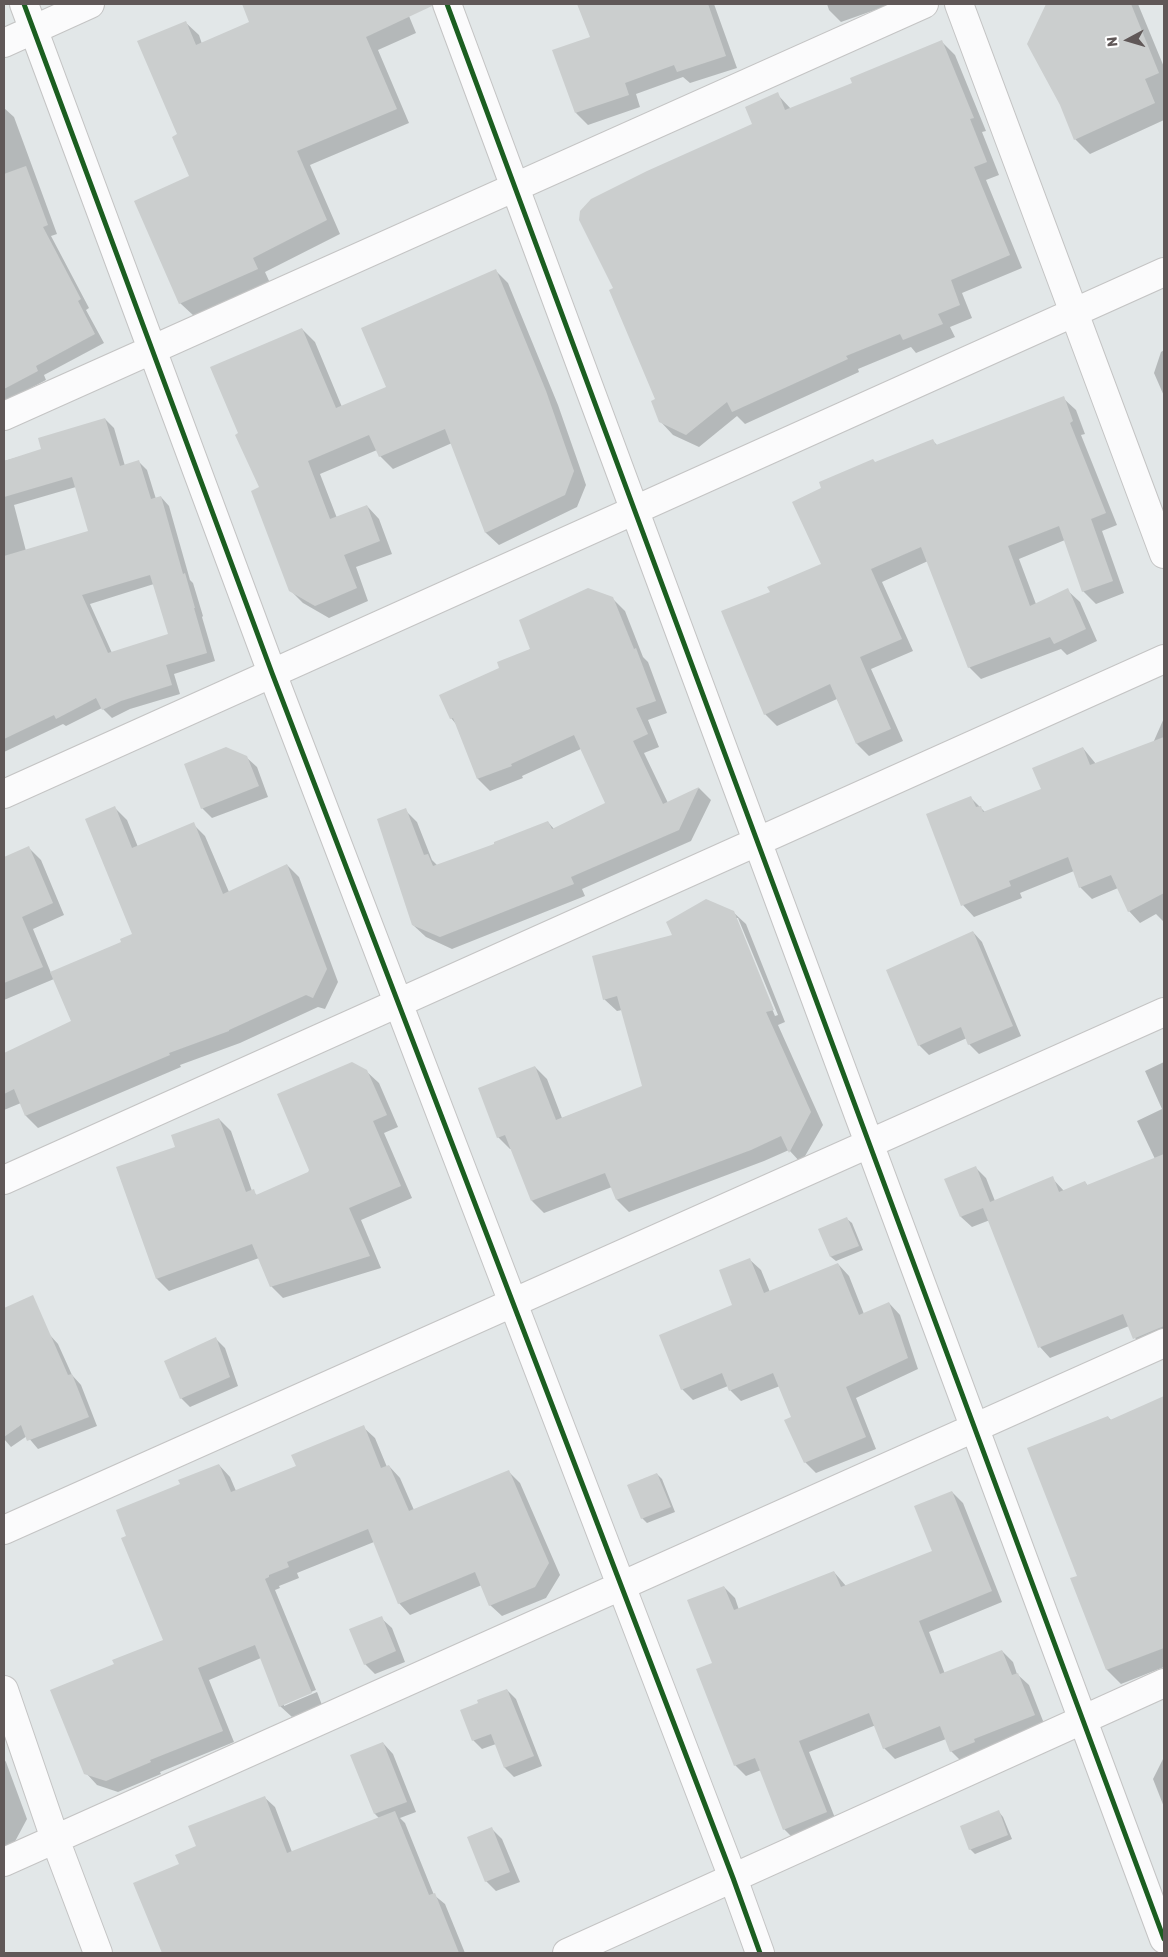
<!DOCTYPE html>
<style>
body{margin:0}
#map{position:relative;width:1168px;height:1957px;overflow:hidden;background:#e2e7e8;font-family:Rubik,sans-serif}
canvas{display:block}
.frame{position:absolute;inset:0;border:5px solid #605858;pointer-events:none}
.north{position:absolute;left:1103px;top:15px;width:50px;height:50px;-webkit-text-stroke:4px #fff;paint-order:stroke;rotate:264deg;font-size:14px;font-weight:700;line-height:20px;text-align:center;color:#605858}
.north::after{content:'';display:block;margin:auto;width:18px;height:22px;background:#605858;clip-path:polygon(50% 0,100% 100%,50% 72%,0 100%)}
</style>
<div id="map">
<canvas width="1168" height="1957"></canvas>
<div class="frame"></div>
<div class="north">N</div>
</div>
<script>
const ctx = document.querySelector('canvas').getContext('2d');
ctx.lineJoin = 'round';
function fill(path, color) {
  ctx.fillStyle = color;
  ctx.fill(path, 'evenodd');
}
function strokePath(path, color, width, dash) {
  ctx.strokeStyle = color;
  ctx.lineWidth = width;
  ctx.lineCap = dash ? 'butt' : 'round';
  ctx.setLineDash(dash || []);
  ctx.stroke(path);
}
const shadow = new Path2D(`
 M243,4H404L416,33L378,50L409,123L310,165L340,234L265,272L270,283L194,316L180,303L191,177L178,135L185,22L199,35L202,44L251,23Z
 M578,4H714L737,68L690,83L683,77L636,94L640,107L588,125L576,113L592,38Z
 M827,4H889V5L841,22L829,10Z
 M1054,4H1138L1164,67V120L1090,154L1075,139L1045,8Z
 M942,42L955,55L986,131L982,132L999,175L986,180L1022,268L962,293L972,318L950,327L955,337L916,353L911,347L858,369L859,372L745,424L737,416L699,447L673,435L660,421L656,400L614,289L754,125L777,94L791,109L854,84Z
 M4,108L14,117L57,234L51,236L89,308L86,310L104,343L44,375L46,380L12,398L4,408Z
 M496,271L508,283L558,405L586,485L577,507L499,545L486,533L452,443L393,469L380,456L377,450L320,474L337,518L367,506L379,519L392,554L356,567L368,601L329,618L303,603L290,590L260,488L239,434L302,329L315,342L342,407L388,388Z
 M1164,350V396L1154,373L1161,352Z
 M1063,398L1076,410L1085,434L1081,435L1117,525L1102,531L1124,593L1096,604L1083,591L1065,540L1019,559L1036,604L1067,590L1080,602L1097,641L1067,655L1061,649L981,679L969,667L928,561L882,582L913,651L871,669L903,741L869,756L857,744L837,699L777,726L765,714L771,592L823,564L876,463L933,441L938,446Z
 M105,419L114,428L125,466L139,462L147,470L156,499L161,497L169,506L190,580L193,583L203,616L202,617L215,661L174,674L180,694L130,709L112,718L102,708L66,726L63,724L4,752V461L43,450ZM76,487L89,532L26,551L14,505ZM154,584L170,635L112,653L90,604Z
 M612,598L625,611L643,657L648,662L667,713L648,720L659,747L644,753L668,803L699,788L711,800L691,841L582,889L585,896L452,949L426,937L413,925L405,810L417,822L432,860L438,866L496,845L548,822L554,829L607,804L581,749L522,776L523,778L490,791L478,779L456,724L451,718L500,668Z
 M1164,718V920L1163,921L1156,914L1140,923L1129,911L1118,888L1092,899L1080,887L1074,871L1020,893L1022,898L974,917L963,905L971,798L986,813L1042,790L1083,748L1096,764L1153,743Z
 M246,757L257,767L268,797L212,818L202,808Z
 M115,808L127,820L138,847L193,824L205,836L229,892L287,865L299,877L338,982L325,1009L318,1007L240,1043L180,1065L181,1067L38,1128L26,1116L21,1103L4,1110V1054L72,1022L54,979L4,1000V859L29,848L41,860L64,915L33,929L51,973L123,942L134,935Z
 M733,912L746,924L785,1022L778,1025L823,1125L801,1163L789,1150L764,1161L629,1212L617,1200L612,1187L544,1213L532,1201L512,1149H510L498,1137L535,1067L547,1079L562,1118L644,1087L622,1010L617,1011L604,999L673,936ZM735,918H738L778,1015L775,1016Z
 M973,932L982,942L1021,1036L979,1054L969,1044L967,1038L929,1055L919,1045Z
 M1164,1062V1338L1144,1347L1133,1336L1129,1326L1050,1358L1040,1347L990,1220L972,1227L961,1217L976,1168L986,1178L995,1201L1052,1178L1064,1191L1085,1182L1088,1186L1155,1159L1137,1121L1162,1109L1145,1071Z
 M366,1071L379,1083L398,1127L384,1133L412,1198L361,1220L381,1268L283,1298L271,1286L259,1258L169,1291L157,1279L117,1168L176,1148L219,1119L231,1131L252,1191L258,1196L309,1173Z
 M847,1219L852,1223L863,1250L836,1261L831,1257L820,1230Z
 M749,1259L761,1270L770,1292L838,1264L849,1276L864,1314L889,1303L900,1315L918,1369L856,1398L876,1449L816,1473L805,1462L792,1417L780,1386L741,1401L730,1390L728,1386L693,1400L682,1389L734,1305Z
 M49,1334L58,1344L72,1375L81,1385L97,1426L38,1449L27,1436L11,1447L4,1439V1354Z
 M216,1339L225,1348L238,1386L190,1407L181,1398Z
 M1164,1398V1667L1121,1684L1107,1670L1072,1579L1079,1576L1108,1417L1112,1421Z
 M363,1427L375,1438L387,1467L389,1466L400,1478L414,1510L509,1472L520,1483L560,1575L546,1598L502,1616L490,1605L482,1585L410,1615L399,1603L374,1542L297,1573L299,1578L279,1586L280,1588L275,1590L316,1690L284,1703V1706L317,1692L322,1705L292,1717L280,1706L261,1658L209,1680L234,1742L160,1772L161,1774L118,1792L97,1785L86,1773L115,1665L165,1640L128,1537L181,1484L219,1465L230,1477L236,1491L297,1467Z
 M657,1474L662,1479L675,1512L647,1523L642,1518Z
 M952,1492L963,1503L1002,1602L929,1632L945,1674L1002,1651L1013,1662L1017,1674L1029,1685L1045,1726L984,1749L985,1753L962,1762L951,1751L946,1739L895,1759L884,1748L876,1725L809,1752L837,1823L795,1840L784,1829L761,1770L746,1776L735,1765L713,1664L724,1587L735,1598L739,1610L834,1572L846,1586L934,1551Z
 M381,1618L392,1628L405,1662L375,1674L365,1664Z
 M507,1690L516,1699L542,1766L514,1777L505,1768L496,1744L482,1749L473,1740Z
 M383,1743L393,1754L416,1812L400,1818L405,1823L434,1895L445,1904L465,1953H192L188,1944L181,1865L197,1847L264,1797L275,1807L292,1852L380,1819L375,1814Z
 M1164,1757V1807L1153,1779Z
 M4,1759L6,1762L27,1819L12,1847L4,1850Z
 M999,1812L1003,1817L1012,1839L975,1854L970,1849Z
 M492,1829L502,1839L520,1882L496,1891L486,1881Z`);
const building = new Path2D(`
 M242,4H432V6L366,37L397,109L297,151L327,220L253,258L258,269L179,304L134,201L189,176L172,137L177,134L137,41L186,21L196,45L249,22Z
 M577,4H708L726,56L677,72L674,65L625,83L629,95L575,113L552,50L590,37Z
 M1046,4H1131L1159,73L1145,79L1155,103L1074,140L1060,105L1027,44Z
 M942,40L974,118L970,119L987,162L974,167L1010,255L951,280L960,305L938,314L943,324L903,340L900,334L846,356L848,359L732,412L727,402L686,435L659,422L651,401L655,399L609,290L613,288L579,220L580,211L591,199L647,171L752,124L745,107L778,92L785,110L852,83L850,78Z
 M26,166L48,225L43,227L81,299L78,301L95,334L36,366L38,371L4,389V174Z
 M496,269L546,391L574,471L565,495L485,533L445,429L379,457L369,435L308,461L330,519L367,505L380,541L344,555L357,588L315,606L289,591L251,491L259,487L235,435L238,433L210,367L302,328L336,408L386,387L361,328Z
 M1064,396L1073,421L1070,423L1106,513L1091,519L1113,581L1082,592L1059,526L1008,546L1030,606L1068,588L1086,629L1054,644L1050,637L968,668L921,547L871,569L902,639L860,657L891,729L856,744L830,684L764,715L721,611L770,592L767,587L821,564L792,502L821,488L819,482L873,459L875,462L933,439L936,445Z
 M105,418L120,466L139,460L151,499L161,496L183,574L185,573L195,608H194L207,653L166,665L172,685L121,701L102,710L96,698L56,719L54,715L4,739V556L88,531L72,477L4,497V461L41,449L38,438ZM150,575L168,634L108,653L82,595Z
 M588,588L613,597L634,649L636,648L656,701L636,708L648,734L633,741L663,804L699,787L679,830L571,877L574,884L440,937L412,925L377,819L406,808L424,855L428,854L433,866L494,844V842L548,821L552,829L605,803L574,735L511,764L512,766L477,779L453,718L450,719L439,695L499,668L497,662L530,649L519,620Z
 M1164,737V893L1128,912L1111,875L1079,888L1068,857L1009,881L1011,886L961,906L926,814L971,796L976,807L981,806L983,812L1041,789L1032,768L1083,747L1090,765Z
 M226,747L247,756L259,786L201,809L184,764Z
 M115,806L132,848L194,822L223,894L287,864L327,969L313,998L306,995L229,1030V1031L169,1053L170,1055L25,1116L14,1089L4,1094V1053L71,1021L50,972L121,942L120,939L132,934L85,819Z
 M29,846L53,903L22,917L43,967L4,983V857Z
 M706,899L734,911L774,1010L766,1012L811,1112L789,1153L781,1136L751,1150L616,1200L605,1173L531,1201L505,1135L497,1138L478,1088L535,1066L556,1120L642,1086L617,996L603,1000L592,956L672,935L666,922Z
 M973,931L1013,1026L968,1045L961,1027L918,1046L886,970Z
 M352,1062L367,1070L387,1115L373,1121L401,1186L349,1208L370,1256L270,1287L252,1244L156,1279L116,1167L175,1147L171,1135L219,1118L246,1192L254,1189L256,1195L308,1172L309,1170L277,1094Z
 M1164,1154V1326L1133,1339L1123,1314L1038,1348L983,1208L960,1217L944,1179L976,1166L990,1202L1053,1176L1059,1192L1085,1181L1087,1185Z
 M847,1217L859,1246L830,1257L818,1229Z
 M750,1258L764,1293L838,1263L859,1315L889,1302L908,1358L846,1387L866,1437L804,1463L784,1420L791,1417L773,1373L729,1391L722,1373L681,1390L659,1335L732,1305L719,1270Z
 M33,1295L68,1375L72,1374L89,1417L27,1441L21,1425L4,1437V1308Z
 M216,1337L230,1377L180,1399L164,1361Z
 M1164,1396V1648L1106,1670L1070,1578L1077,1576L1027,1448L1108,1416L1110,1420Z
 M364,1425L381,1468L389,1465L409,1511L509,1470L549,1563L535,1587L489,1606L475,1572L398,1604L368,1529L287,1562L289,1567L269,1575V1577L265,1579L312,1693L279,1707L255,1645L198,1668L223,1731L150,1760L151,1762L106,1781L84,1774L50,1690L114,1664L112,1660L163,1640L121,1538L126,1536L116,1510L180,1484L178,1480L219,1464L231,1492L296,1466L291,1455Z
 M657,1473L671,1507L641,1519L627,1485Z
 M952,1491L992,1591L919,1621L940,1674L1002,1650L1012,1675L1018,1673L1035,1715L974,1739L975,1742L950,1752L940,1726L883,1749L869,1713L799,1741L827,1812L783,1830L755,1758L734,1766L696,1669L712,1663L687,1600L724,1586L734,1610L834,1571L841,1587L932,1551L914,1506Z
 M382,1616L396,1651L364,1665L349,1629Z
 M507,1689L534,1756L504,1768L491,1734L472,1741L460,1710L478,1703L477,1700Z
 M383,1742L407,1802L374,1814L350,1755Z
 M265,1796L287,1853L395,1811L429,1895L435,1893L459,1953H162L133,1883L179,1864L175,1855L196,1846L188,1826Z
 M999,1810L1008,1835L969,1850L960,1826Z
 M492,1827L510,1872L485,1882L467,1837Z`);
const minor = new Path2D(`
 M24,4L272,673L733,1878L760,1953
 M447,4L1164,1939
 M959,4L1164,554
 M4,43L90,4
 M4,416L924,4
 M4,794L1164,272
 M4,1180L1164,659
 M4,1530L1164,1012
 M4,1690L55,1839L98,1953
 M4,1862L1164,1343
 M567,1953L1164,1683`);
const cycleway = new Path2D(`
 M24,4L272,673L733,1878L760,1953
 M447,4L1164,1939`);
fill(shadow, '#0003');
fill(building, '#cbcece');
strokePath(minor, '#c4c4c4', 30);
strokePath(minor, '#fbfbfc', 28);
strokePath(cycleway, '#1b5e20', 5);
</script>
